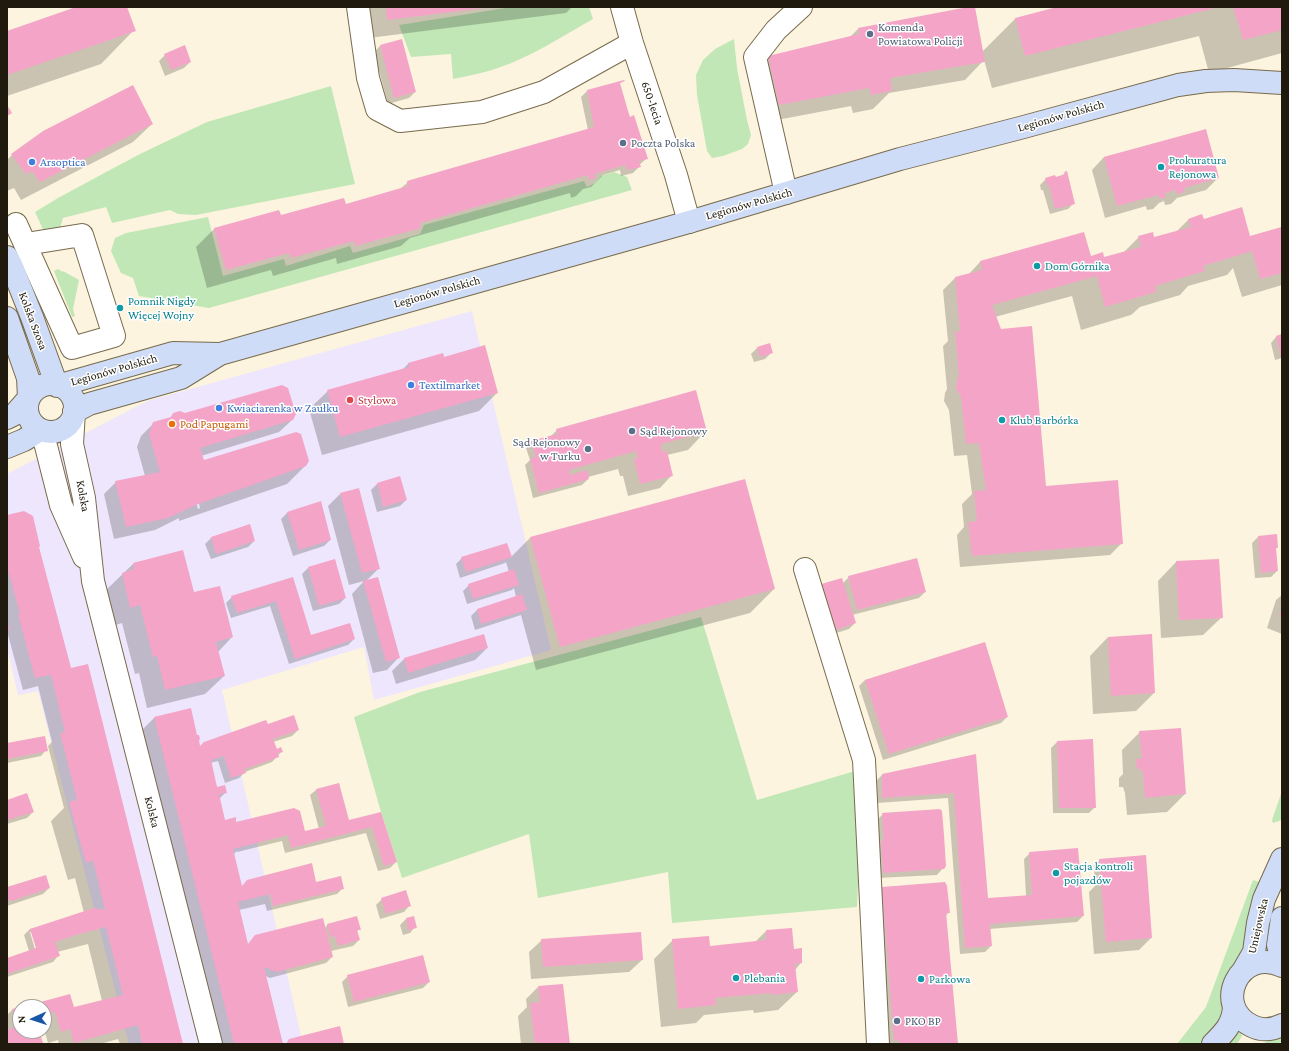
<!DOCTYPE html>
<meta charset="utf-8">
<style>
body{margin:0}
#map{position:relative;width:1289px;height:1051px;overflow:hidden;background:#fdf4df;font-family:"Crimson Pro",serif}
canvas{display:block}
.frame{position:absolute;inset:0;border:8px solid #1f1a0d;pointer-events:none}
.north{position:absolute;left:12px;top:999px;width:40px;height:40px;box-sizing:border-box;background:#fff;border:1px solid #a5a39e;border-radius:50%;rotate:267deg;font-size:11px;font-weight:700;line-height:16px;text-align:center;color:#1f1a0d}
.north::after{content:'';display:block;margin:auto;width:14px;height:18px;background:#1956a7;clip-path:polygon(50% 0,100% 100%,50% 72%,0 100%)}
</style>
<div id="map">
<canvas width="1289" height="1051"></canvas>
<div class="frame"></div>
<div class="north">N</div>
</div>
<script>
const ctx = document.querySelector('canvas').getContext('2d');
ctx.lineJoin = 'round';
function fill(path, color) {
  ctx.fillStyle = color;
  ctx.fill(path, 'evenodd');
}
function strokePath(path, color, width, dash) {
  ctx.strokeStyle = color;
  ctx.lineWidth = width;
  ctx.lineCap = dash ? 'butt' : 'round';
  ctx.setLineDash(dash || []);
  ctx.stroke(path);
}
function label(font, color, halo, rows, align = 'center') {
  ctx.font = font + ' "Crimson Pro",serif';
  ctx.lineWidth = 3;
  ctx.setLineDash([]);
  ctx.textBaseline = 'middle';
  ctx.strokeStyle = halo;
  ctx.fillStyle = color;
  for (const [text, x, y, turn = 0] of rows) {
    ctx.save();
    ctx.translate(x, y);
    ctx.rotate((+turn || 0) * Math.PI / 180);
    ctx.textAlign = isNaN(turn) ? turn : align;
    if (halo) ctx.strokeText(text, 0, 0);
    ctx.fillText(text, 0, 0);
    ctx.restore();
  }
}
const commercial = new Path2D(`
 M472,311L551,650L374,700L364,647L222,690L303,1044H129L38,691L18,695L7,647V474L147,401Z`);
const green = new Path2D(`
 M512,7H589L593,19C563,36 531,57 498,68C483,73 468,76 453,79L451,54L411,57L399,25Z
 M734,39L737,68L747,120L751,135L748,144L742,149L723,156L712,158L707,151L697,95L696,75L703,60L715,49Z
 M331,86L355,184L196,215L178,214L170,210L112,223L106,207L63,218L58,236H46L35,212L58,198L108,171L142,153L207,122Z
 M614,172L627,177L632,190L209,308L139,296L133,278L121,273L111,251L115,238L126,233L208,217L223,276L284,259L286,266L350,246L353,253L420,234L424,225L584,181L587,187L595,183L601,176Z
 M58,269L63,272V271L79,280L73,309L75,316L72,317L54,271Z
 M701,617L757,800L855,771L862,795L857,907L672,923L668,872L538,898L529,834L402,878L381,812L354,717L420,692Z
 M1282,791V820L1273,823L1272,820Z
 M1253,880L1260,882L1247,921L1245,947L1219,1023L1205,1039L1199,1044H1177L1206,1007Z
 M1237,1031L1241,1032L1242,1036L1237,1044H1226Z
 M1282,1037V1042L1276,1044H1262L1270,1040Z`);
const shadow = new Path2D(`
 M79,7H126L134,30L101,64L7,96V32Z
 M365,7H572L566,13L369,38Z
 M973,7L982,52L1015,19L1061,7H1282V53L1209,73L1199,36L992,88L984,60L965,80L889,93L873,109L853,113L851,106L761,123L751,75L769,57L850,37L858,29Z
 M401,40L415,92L409,98L388,104L374,52L380,46Z
 M165,55L190,62L184,68L165,76L159,61Z
 M619,82L629,118L646,159L639,165V167L633,173L621,176L620,170L603,175L591,187L583,189L576,196L571,198L570,193L410,238L401,246L337,264L336,258L273,276L271,270L207,288L196,247L214,229L345,205L400,189L408,182L588,130L581,97L587,91Z
 M152,124L133,142L21,200L14,188L7,191V160L12,155Z
 M1205,130L1218,178L1206,190L1177,198L1171,204L1165,205L1164,201L1159,203L1153,209L1147,210L1146,206L1105,218L1092,170L1104,157Z
 M1065,173H1066L1074,203L1068,209L1050,214L1043,190H1041L1040,185L1046,179L1062,176Z
 M1188,220H1203L1248,237L1282,227V285L1242,297L1233,268L1227,275L1188,286L1180,295L1140,307L1131,315L1081,330L1072,296L995,317L1045,487L1122,543L1110,555L960,567L957,535L964,527L962,504L972,494L967,455L954,456L949,410L944,401L945,393L947,389L943,346L948,341L943,290L955,278L968,275L980,262L1090,257L1104,258L1123,253L1139,237L1153,238L1176,232Z
 M1282,335V358L1275,360L1271,343L1276,337Z
 M757,348L771,353L765,359L754,362L751,354Z
 M443,354L444,358L497,393L479,411L322,455L309,409L328,391L402,370L408,364Z
 M174,414L292,420L279,432L201,456L203,461L306,465L287,484L179,521V518L155,530L114,539L104,494L116,482L145,476L137,447L141,436L154,423L169,419ZM190,476H192L200,508L198,509Z
 M557,430L706,431L688,450L667,455L672,475L660,488L628,496L623,476H620L618,469L588,477V479L582,485L533,498L525,465L530,460L526,448L532,442L550,437Z
 M400,478L406,500L400,506L377,512L371,490L377,484Z
 M340,494L379,568L366,581L399,657L387,670L373,673L352,594L364,581L349,585L328,506Z
 M320,502L330,540L324,546L293,556L281,519L287,513Z
 M7,516L38,547L71,669L182,1044H120L118,1039L100,1044H59L58,1040L48,1043L44,1029V1007H24L70,995L73,1008L102,1001L88,944L57,952L58,956L53,962L7,977V959L29,951L24,935L30,929L84,913L75,878L68,880L51,821L64,808L48,746L52,742L38,686L23,690L7,631ZM30,932H32L38,952L36,953Z
 M1276,535L1277,547L1275,549L1277,571L1271,577L1255,578L1252,543L1258,537Z
 M211,538L254,541L248,547L211,559L205,544Z
 M530,538L774,589L750,613L536,670L521,615L475,630L471,616L477,610L516,597L514,588L512,590L467,604L463,591L469,585L509,572L506,562L505,563L460,578L456,564L462,558L511,557Z
 M1218,560L1222,617L1203,635L1161,638L1158,581L1176,562Z
 M133,564L193,593L232,637L218,652L224,676L205,694L147,708L139,673L135,674L122,623L112,626L104,592Z
 M308,568L345,598L339,604L313,611L302,574Z
 M849,577L925,592L919,598L852,615L855,623L849,629L827,636L842,584Z
 M292,578L311,637L354,639L348,645L289,664L270,606L231,618L226,603L232,597Z
 M1282,595V634L1267,628L1276,600Z
 M1108,637L1154,693L1136,711L1093,714L1090,656Z
 M985,643L1007,717L1001,723L883,760L859,686L865,680Z
 M487,648L475,660L396,684L392,671L404,659Z
 M190,710L199,748L267,726L298,730L292,736L273,742L276,750L282,751L272,762L245,772L239,778L225,783L218,761L210,763L217,788L226,792L219,799L224,821L304,832L319,829L310,795L316,790L339,784L348,821L380,813L396,862L390,868L378,871L366,833L285,853L282,841L237,852V851L233,855L241,887L316,884L343,888L337,894L267,911L265,904L239,910L247,945L325,928L327,925L359,929L357,932L359,940L353,946L331,951L332,957L326,963L270,978L264,975L282,1044H219L142,730L154,718Z
 M1140,732L1185,794L1167,812L1127,815L1125,793L1123,787H1119V778L1123,774L1122,750Z
 M1057,742L1095,807L1089,813H1053L1051,748Z
 M7,744L46,750L41,756L7,763Z
 M975,755L987,899L1026,896L1024,859L1030,853L1083,916L1077,922L989,929L991,946L985,952L960,954L948,798L877,803L876,781L882,775Z
 M7,801L33,812L27,818L7,824Z
 M883,814L943,868L937,875L877,878V820Z
 M1100,860L1151,938L1139,950L1094,954L1089,892L1095,886L1094,866Z
 M945,883L948,913L946,916L957,1044H875L876,894L882,888Z
 M7,888H49L43,894L7,906Z
 M382,899L409,906L404,912L380,919L376,905Z
 M413,917L415,927L410,933L403,935L400,925L406,919Z
 M791,929L793,950L801,963L795,970L797,992L778,1010L754,1013L753,1010L704,1015L696,1023L661,1027L654,959L673,940L709,947L755,942L766,931Z
 M542,940L642,960L629,972L531,979L529,952Z
 M348,976L429,982L423,988L348,1007L342,982Z
 M538,987L569,1044H521L518,1016L527,1007L526,999Z
 M20,1008V1031H37L42,1043L41,1044H7V1015L12,1010Z`);
const building = new Path2D(`
 M76,7H127L136,31L7,75V31Z
 M386,7H483L484,8L387,20Z
 M968,7H975L985,62L890,78L892,91L871,95L869,88L779,105L768,56L859,34L858,28Z
 M1057,7H1215V8L1025,56L1015,18Z
 M1233,7H1282V30L1243,40Z
 M402,39L416,92L394,98L380,45Z
 M185,45L191,62L171,70L164,54Z
 M624,80L625,81L620,83L628,111L630,117L634,115L648,159L639,161L641,167L627,170L625,165L594,174L596,178L589,180L588,175L420,223L421,228L355,246L354,241L291,258L289,253L226,270L214,228L279,210L281,215L344,198L346,204L408,186L407,181L594,127L587,90Z
 M133,85L153,124L40,182L32,171L26,174L11,154L43,131Z
 M7,105L12,113L7,116Z
 M1206,129L1219,178L1184,188L1185,192L1177,194L1176,190L1165,193L1166,197L1159,199L1158,195L1117,206L1104,157Z
 M1067,171L1075,204L1055,209L1049,185H1047L1045,178L1055,175L1056,177L1065,174L1064,172Z
 M1242,207L1250,236L1282,227V273L1260,279L1252,251L1203,266L1205,271L1155,286L1156,292L1105,307L1097,276L992,305L1001,329L1032,326L1046,486L1118,480L1123,544L972,556L968,522L977,521L974,491L986,490L979,443L966,444L961,397L956,389L957,380L959,376L955,332L960,331L955,277L982,270L980,261L1084,232L1091,256L1103,252L1104,257L1141,247L1138,236L1153,232L1154,237L1191,227L1188,219L1202,214L1204,219Z
 M1282,334V357H1281L1276,336Z
 M770,343L773,353L760,357L757,347Z
 M485,345L498,393L340,437L327,390L409,367L408,363L443,353L444,357Z
 M282,385L288,388L296,414L293,420L200,448L204,460L296,432L301,434L309,461L306,466L198,504L168,518L126,527L115,481L160,472L149,434L153,422L171,417L173,413L180,411L185,413Z
 M696,390L707,432L661,444L662,452L667,451L673,476L640,484L634,459L638,458L636,451L569,470L570,475L587,470L589,479L539,493L530,459L536,457L531,441L557,434L561,447L556,429Z
 M400,476L407,500L383,507L377,483Z
 M745,479L775,589L560,647L530,537Z
 M359,488L380,569L362,573L340,493Z
 M321,501L331,540L299,550L287,512Z
 M24,511L33,516L40,546L39,547L71,668L88,664L183,1044H142L138,1025L74,1043L70,1029L61,1032L55,1012L44,1015V1007H22L70,994L74,1007L123,995L106,927L76,935L55,942L60,956L7,974V958L36,948L30,929L94,908L105,910L93,860L86,863L69,802L77,800L60,733L65,732L51,675L35,678L18,614H20L7,566V515Z
 M250,524L255,541L216,554L211,537Z
 M1277,534L1278,548H1276L1278,571L1261,573L1258,536Z
 M507,543L512,557L466,572L461,557Z
 M183,550L194,592L220,586L233,637L216,642L225,676L165,690L157,656L153,657L140,605L130,608L122,573L134,569L133,563Z
 M917,558L926,592L857,610L848,576Z
 M335,559L346,598L319,606L308,567Z
 M1219,559L1223,618L1179,620L1176,561Z
 M514,569L519,585L473,599L468,584Z
 M293,577L311,635L350,623L355,639L295,659L276,601L237,613L231,596Z
 M378,577L400,658L386,662L363,581Z
 M842,578L856,623L833,631L818,585Z
 M522,594L527,610L481,624L477,609Z
 M1282,607V617L1279,615Z
 M7,621L10,630L7,631Z
 M484,634L488,648L408,673L404,658Z
 M1152,634L1155,693L1111,696L1108,637Z
 M985,642L1008,717L889,754L865,680Z
 M191,708L197,735H199L200,739L199,740L200,746L204,742L266,720L268,724L294,715L299,730L273,739L277,749L281,747L283,752L278,753L279,757L245,769L246,773L231,778L224,756L211,760L217,787L225,785L227,793L219,794L225,820L236,817V822L294,808L300,811L305,831L326,826L316,789L339,783L349,820L381,812L397,862L384,866L372,827L291,848L288,835L233,849L242,886L247,880L312,863L316,882L341,876L344,889L273,906L270,894L238,902L248,944L255,935L323,918L333,957L277,972L264,967L283,1044H234L154,717Z
 M1181,728L1186,794L1145,798L1143,774L1141,769H1137L1136,759H1142L1139,731Z
 M45,736L48,751L7,759V743Z
 M1093,739L1096,808H1059L1057,741Z
 M976,754L988,898L1032,895L1029,852L1078,848L1084,916L990,924L992,946L965,948L954,793L882,798V774Z
 M27,793L34,812L7,820V800Z
 M940,809L942,811L944,835L946,866L944,869L883,873L881,840H884L882,813Z
 M1146,855L1152,938L1106,942L1099,859Z
 M46,875L50,888L12,901L11,900L7,901V887Z
 M945,882L947,886L950,913H946L958,1044H902L897,1040L894,1041L882,887Z
 M406,890L411,906L386,914L381,898Z
 M357,916L361,930H357L360,940L338,946L335,936L330,938L327,924Z
 M414,916L417,928L408,930L406,918Z
 M792,928L794,949L802,948V963L795,964L798,992L772,995L771,993L715,998L716,1005L678,1009L672,939L709,936L710,946L766,940V930Z
 M641,932L643,960L543,967L541,939Z
 M423,955L430,982L354,1002L347,975Z
 M563,984L570,1044H535L530,1003L540,1002L538,986Z
 M20,1007V1021L15,1023L12,1009Z
 M20,1025V1031H39L43,1043L7,1044V1030Z
 M340,1026L344,1044H286L289,1039Z`);
const street = new Path2D(`
 M358,7L368,78L377,109L400,121L482,112L544,92L632,43
 M622,7L632,43L676,175L689,222
 M786,193L755,57L776,30L801,7
 M16,224L72,348L114,336L82,235L26,244
 M74,412L72,444L84,498L93,581L211,1044
 M40,430L46,446L61,505L84,557
 M805,569L864,760L878,1044`);
const secondary = new Path2D(`
 M7,257L12,267L32,317L57,386L173,353L220,354L689,222L900,159L1020,128L1178,85L1206,81L1234,80L1282,83
 M7,318L28,378L29,398L15,414L7,418
 M27 408a24 24 0 1 1 48 0a24 24 0 1 1-48 0Z
 M74,412L89,404L181,378L220,354
 M7,447L24,440L40,430
 M1282,918L1278,945L1282,959
 M1282,966C1240,946 1211,1006 1252,1026C1262,1031 1272,1030 1282,1025
 M1243,971L1254,952L1258,923L1264,899L1282,859
 M1213,1044C1225,1032 1233,1024 1234,1007`);
const markers = [
 [870,34,4,"#5c6f8a"],
 [623,143,4,"#5c6f8a"],
 [32,162,4,"#3f7fe0"],
 [1161,167,4,"#0f9aa8"],
 [1037,266,4,"#0f9aa8"],
 [120,308,4,"#0f9aa8"],
 [411,385,4,"#3f7fe0"],
 [350,400,4,"#e0444e"],
 [219,408,4,"#3f7fe0"],
 [1002,420,4,"#0f9aa8"],
 [172,424,4,"#e8710a"],
 [632,431,4,"#5c6f8a"],
 [588,449,4,"#5c6f8a"],
 [1056,873,4,"#0f9aa8"],
 [736,978,4,"#0f9aa8"],
 [921,979,4,"#0f9aa8"],
 [897,1021,4,"#5c6f8a"]
];
const serviceNames = [
 ["Komenda",878,27],
 ["Powiatowa Policji",878,41],
 ["Poczta Polska",631,143],
 ["Sąd Rejonowy",640,431],
 ["Sąd Rejonowy",580,442,"right"],
 ["w Turku",580,456,"right"],
 ["PKO BP",905,1021]
];
const streetNames = [
 ["650-lecia",652,103,71],
 ["Legionów Polskich",1061,116,-16],
 ["Legionów Polskich",749,204,-16],
 ["Legionów Polskich",437,292,-16],
 ["Kolska Szosa",33,321,69],
 ["Legionów Polskich",114,370,-16],
 ["Kolska",83,496,80],
 ["Kolska",152,812,76],
 ["Uniejowska",1258,926,-77]
];
const cultureNames = [
 ["Prokuratura",1169,160],
 ["Rejonowa",1169,174],
 ["Dom Górnika",1045,266],
 ["Pomnik Nigdy",128,301],
 ["Więcej Wojny",128,315],
 ["Klub Barbórka",1010,420],
 ["Stacja kontroli",1064,866],
 ["pojazdów",1064,880],
 ["Plebania",744,978],
 ["Parkowa",929,979]
];
const shopNames = [
 ["Arsoptica",40,162],
 ["Textilmarket",419,385],
 ["Kwiaciarenka w Zaułku",227,408]
];
const healthNames = [
 ["Stylowa",358,400]
];
const foodNames = [
 ["Pod Papugami",180,424]
];
fill(commercial, '#eee6fc');
fill(green, '#c1e7b6');
fill(shadow, '#0003');
fill(building, '#f4a4c7');
strokePath(street, '#786a4c', 24);
strokePath(secondary, '#786a4c', 24);
strokePath(street, '#fff', 22);
strokePath(secondary, '#cedcf7', 22);
for (const [x, y, r, color] of markers) {
  const dot = new Path2D();
  dot.arc(x, y, r, 0, 2 * Math.PI);
  ctx.fillStyle = color;
  ctx.fill(dot);
  strokePath(dot, '#fff', 1.5);
}
label('12px', '#4e5e75', '#fff', serviceNames, 'left');
label('12px', '#1f1a0d', '#fff', streetNames);
label('12px', '#0d838f', '#fff', cultureNames, 'left');
label('12px', '#366cbe', '#fff', shopNames, 'left');
label('12px', '#be3a42', '#fff', healthNames, 'left');
label('12px', '#c56008', '#fff', foodNames, 'left');
</script>
